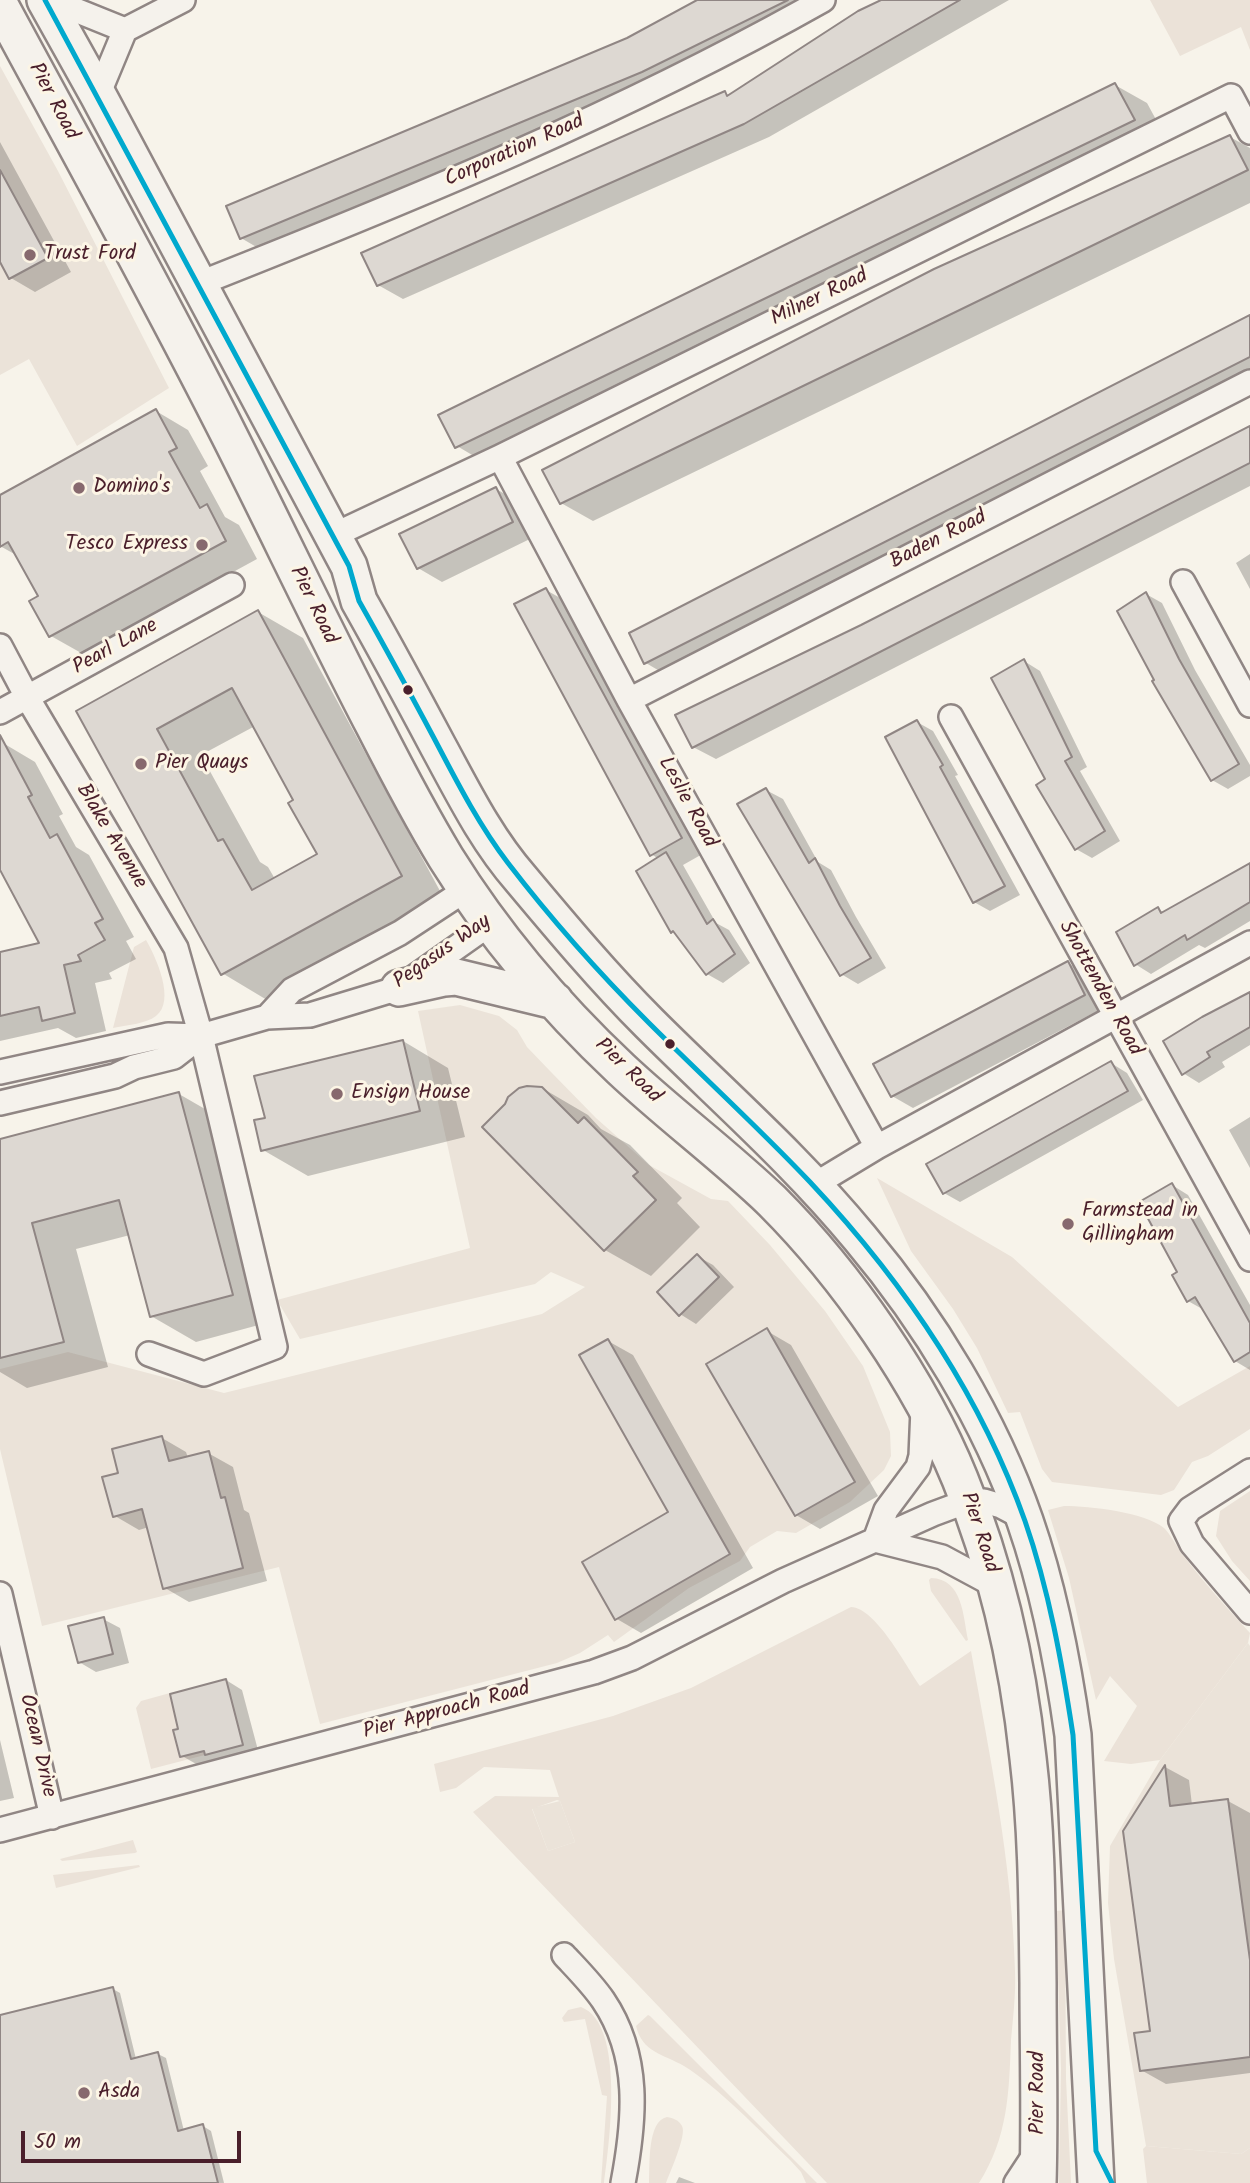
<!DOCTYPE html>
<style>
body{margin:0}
#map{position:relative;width:1250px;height:2183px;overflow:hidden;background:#f7f3ea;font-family:Kalam,sans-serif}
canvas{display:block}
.scale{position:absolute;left:21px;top:2131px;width:220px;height:32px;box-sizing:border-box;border:4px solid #4a1f2b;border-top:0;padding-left:9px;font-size:21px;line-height:24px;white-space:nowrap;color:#4a1f2b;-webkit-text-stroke:5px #fcf5e5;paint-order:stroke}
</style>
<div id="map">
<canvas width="1250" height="2183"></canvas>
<div class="scale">50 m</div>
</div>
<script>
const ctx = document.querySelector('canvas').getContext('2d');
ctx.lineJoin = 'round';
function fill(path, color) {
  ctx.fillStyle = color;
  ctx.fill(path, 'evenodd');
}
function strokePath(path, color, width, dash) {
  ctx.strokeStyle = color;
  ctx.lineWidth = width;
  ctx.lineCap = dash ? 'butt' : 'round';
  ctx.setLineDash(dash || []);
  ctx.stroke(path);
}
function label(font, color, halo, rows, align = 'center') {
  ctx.font = font + ' Kalam,sans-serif';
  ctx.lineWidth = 6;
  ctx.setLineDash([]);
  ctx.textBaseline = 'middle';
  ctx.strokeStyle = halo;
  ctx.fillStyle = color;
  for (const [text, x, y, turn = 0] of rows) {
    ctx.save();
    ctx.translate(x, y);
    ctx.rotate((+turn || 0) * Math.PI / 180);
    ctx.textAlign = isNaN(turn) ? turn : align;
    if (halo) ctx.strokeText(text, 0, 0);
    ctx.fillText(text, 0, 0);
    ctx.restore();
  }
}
const built = new Path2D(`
 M0,66L58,171L169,388L77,446L29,359L0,375Z
 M460,1005L499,1016L517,1030L527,1047L551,1072L596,1118L649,1165L711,1199L728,1201L770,1245L825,1311L863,1366L890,1432L891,1456L884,1470L850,1502L796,1533L777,1531L750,1547L740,1561L689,1588L614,1642L608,1635L580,1653L557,1663L320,1724L279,1567L42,1626L0,1449V1369L68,1352L224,1393L542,1314L585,1287L551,1272L535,1284L300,1339L277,1300L470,1248L418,1011Z
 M1248,1643L1250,1646V2148L1241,2154L1146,2146L1114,1959L1108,1903L1110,1846L1160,1760Z
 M560,1801L575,1842L548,1851L532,1808Z`);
const green = new Path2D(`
 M1150,0H1250V50L1241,27L1180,56Z
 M146,940C156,957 176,1001 156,1016C146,1024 126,1025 113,1028L134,947Z
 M877,1178L1012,1257L1178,1407L1250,1366V1429L1208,1456L1192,1462L1174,1490L1161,1495L1052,1482L1042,1469L1020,1412L1008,1413L977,1348L953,1309L911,1251Z
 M1250,1491V1581L1232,1561L1216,1536L1220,1511Z
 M1064,1506C1090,1506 1144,1512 1164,1528C1169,1532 1180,1552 1186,1559C1206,1585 1228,1609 1250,1633L1248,1643L1160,1760L1131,1764L1104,1761L1137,1706L1110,1676L1096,1700L1069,1578L1048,1510Z
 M931,1578C963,1579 963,1616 968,1640L966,1641L931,1591L929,1580Z
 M851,1607C876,1608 906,1666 920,1686L971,1651C990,1757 1012,1863 1015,1971C1016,1994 1013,2018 1011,2040C1009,2093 1008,2137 979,2183H827L473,1812L495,1796L559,1797L550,1770L484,1767L456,1788L440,1792L434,1764L613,1716L691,1688ZM557,1800L560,1801L575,1842L548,1851L532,1809Z
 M170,1693L178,1729L204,1751L205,1755L151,1769L136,1708L141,1701Z
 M133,1840L137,1852L135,1853L62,1861L60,1859Z
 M139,1865L140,1867L56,1888L53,1875Z
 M1065,1910L1066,2079L1071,2183H1059L1061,2069L1056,1911Z
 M581,2007C626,2024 609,2145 604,2183H601L607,2096L602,2095L585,2019L564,2022L562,2018L568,2010Z
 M648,2015L650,2016L817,2183H806L801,2172L790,2160C761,2132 717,2086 684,2066C663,2054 642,2052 636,2026Z
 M667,2117C673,2118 679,2120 682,2126C687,2135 670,2172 666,2183H649C650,2165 647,2121 667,2117Z
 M1146,2146L1241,2154L1250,2148V2183H1147L1143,2149Z`);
const shadow = new Path2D(`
 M701,0H831L265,252L241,238Z
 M882,0H1009L769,137L403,299L378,285L725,93L730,96Z
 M1115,85L1147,103L1166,138L489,465L457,446Z
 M1230,137L1250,148V203L593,521L561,503Z
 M0,142L71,272L35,292L11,278L0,259Z
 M1250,317V391L678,682L646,663Z
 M156,411L188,430L208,466L200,471L225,517L239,525L257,559L83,654L51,636L40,597L18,556L0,546V497Z
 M1250,428V486L716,759L693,747L862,626Z
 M496,489L521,503L536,536L442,582L418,568Z
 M1250,554V589L1236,563Z
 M546,590L571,604L706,852L683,865L716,923L729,930L750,963L723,983L707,974L678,935L672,931L659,859L651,854Z
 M1146,594L1162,603L1195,670L1250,765V776L1228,789L1212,780Z
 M258,612L303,638L446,902L267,1000L222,973L79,711ZM255,726L296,801L319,855L275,879L268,867L260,862L201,755Z
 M1024,661L1040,671L1087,767L1080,771L1120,841L1092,858L1076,849L1048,779Z
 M917,722L933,731L958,775L955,776L1020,895L990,911L974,902Z
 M3,743L35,762L63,814L59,816L76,847L89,855L134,937L126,941L136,959L109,973L112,979L95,983L106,1031L76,1038L58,1028L0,1041V953L41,944L0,867V745Z
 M766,790L783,799L818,862L831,870L856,917L886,968L858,984L841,974Z
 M1250,865V921L1205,948L1199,945L1151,974L1135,964L1158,909L1165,913Z
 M1068,963L1088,975L1105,1007L913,1108L892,1096Z
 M1250,995V1045L1222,1062L1225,1067L1199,1083L1183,1073Z
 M403,1041L448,1068L465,1137L308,1176L263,1150L267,1119Z
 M1111,1063L1127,1073L1143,1100L960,1202L944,1193Z
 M542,1088L588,1115L601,1129L630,1145L682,1198L677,1203L700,1227L651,1276L605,1250L485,1127Z
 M179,1094L224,1120L277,1320L196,1342L151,1316L130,1235L76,1249L108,1367L27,1388L0,1372V1141Z
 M1250,1117V1168L1229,1130Z
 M1172,1185L1188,1195L1250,1305V1370L1235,1361L1204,1310L1188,1301Z
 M697,1256L713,1265L734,1287L696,1324L680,1314Z
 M767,1331L791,1345L878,1496L820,1529L796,1515Z
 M608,1341L633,1355L753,1568L641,1633L617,1619L670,1513Z
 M162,1438L186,1452L188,1458L208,1453L233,1467L244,1510L249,1513L267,1581L189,1602L165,1588L149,1527L139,1530L115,1516L120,1474Z
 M103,1619L120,1628L129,1663L96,1672L79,1662Z
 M226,1680L242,1690L259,1754L223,1763L217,1760L198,1765L182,1756L180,1730Z
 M0,1740L14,1798L0,1801Z
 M1165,1767L1189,1780L1192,1805L1228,1801L1250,1813V2073L1166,2084L1141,2070L1152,2033L1125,1831Z
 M113,1989L120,1993L136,2059L158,2054L166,2058L184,2131L203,2126L211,2131L224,2183H0V2016Z
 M679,2177L695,2183H676Z`);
const building = new Path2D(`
 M697,0H788L642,72L240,239L226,206L627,38Z
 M881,0H960L744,124L377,286L361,253L725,91L727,96L858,11Z
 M1115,83L1135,120L455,448L438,415Z
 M1230,135L1248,170L560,504L542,470L934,269Z
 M0,170L48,258L9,279L0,262Z
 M1250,315V357L644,664L629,633Z
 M156,409L177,448L169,452L200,508L207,504L226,541L49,637L29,601L38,596L8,542L0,547V495Z
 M1250,426V463L692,748L675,715L861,625Z
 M496,487L513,522L417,569L399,534Z
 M546,588L682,838L650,856L514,604Z
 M1146,592L1179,659L1239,764L1211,781L1152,681L1154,680L1117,611Z
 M258,610L402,876L221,975L76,711ZM232,688L293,800L288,803L317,854L252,890L223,839L218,841L157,729Z
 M1024,659L1072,757L1065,761L1105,831L1075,850L1036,785L1045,779L991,678Z
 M917,720L943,765L940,767L1005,886L973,903L885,737Z
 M0,735L32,795L28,797L50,838L57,834L103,919L95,923L105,940L78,955L81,961L64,965L75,1013L42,1021L39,1007L0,1016V952L39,943L0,870Z
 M766,788L809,863L815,858L840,906L871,958L840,976L737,804Z
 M666,852L707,924L713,919L735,954L706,975L673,931L671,933L636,871Z
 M1250,863V902L1187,940L1185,935L1134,966L1116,932L1158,907L1161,913Z
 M1068,961L1085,995L891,1097L873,1064Z
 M1250,992V1027L1207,1052L1210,1057L1182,1075L1163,1041L1202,1017Z
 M403,1040L420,1111L261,1151L254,1120L265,1118L254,1076Z
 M1111,1061L1128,1091L943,1194L926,1164Z
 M527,1086L542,1087L578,1123L584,1117L638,1172L633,1176L656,1200L604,1251L482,1127L505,1104L508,1097L519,1088Z
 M179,1092L233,1295L150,1317L119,1200L32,1223L64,1342L0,1358V1139Z
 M1172,1183L1250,1323V1352L1234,1362L1195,1297L1187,1302L1172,1275L1177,1272L1139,1202Z
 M697,1254L719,1277L679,1316L657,1292Z
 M767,1328L855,1482L795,1516L706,1364Z
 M608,1339L730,1554L615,1620L582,1562L668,1512L579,1355Z
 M162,1436L169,1461L209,1451L221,1498L225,1497L243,1568L163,1589L142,1509L113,1517L102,1477L118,1473L112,1449Z
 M104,1617L113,1654L78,1663L68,1626Z
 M226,1679L243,1745L205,1755L204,1751L180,1757L173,1730L178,1729L170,1694Z
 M1165,1765L1170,1806L1228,1799L1250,1960V2057L1140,2071L1134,2033L1150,2031L1123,1831Z
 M113,1987L131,2059L158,2052L178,2131L203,2124L218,2183H0V2015Z`);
const street = new Path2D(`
 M52,14L68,7L125,30
 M98,95L125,30L183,0
 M198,284C411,200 623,113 823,0
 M500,457L629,700L877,1147
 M332,536L500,457L1231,96L1250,132
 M1183,582L1250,705
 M0,646L27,697L176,948L201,1036L275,1347L204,1374L149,1354
 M629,700L1250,382
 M0,712L232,585
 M951,717L1250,1259
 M267,1017L292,990L400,933L467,889
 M0,1072L168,1035L201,1036L267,1017L310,1015L399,988L491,923
 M0,1103L115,1076L134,1067L174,1057L201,1036
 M814,1185L877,1147L1250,943
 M1250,1471L1190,1509L1181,1521L1192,1544L1250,1612
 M875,1540L886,1510L918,1467L921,1456L923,1409
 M875,1540L942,1557L996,1586
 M0,1594L52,1817
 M0,1830L594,1672L632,1658L783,1581L933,1514L968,1501H984L1001,1506L1024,1518
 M564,1955C577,1969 592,1984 603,2000C641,2056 635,2120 623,2183
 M1016,2183L1037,2151`);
const primary = new Path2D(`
 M45,0L98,95L349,566L359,601C386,649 412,697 438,746C463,792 486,839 521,879C562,928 604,978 649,1023C720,1094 796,1160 860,1238C929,1320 990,1420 1025,1521C1049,1590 1063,1663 1073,1735L1096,2183
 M0,5C77,148 156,290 229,435C278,532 324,630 374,726C397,771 420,815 446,858C494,935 555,1007 621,1069C670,1115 724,1155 772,1201C847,1276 920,1381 960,1479C996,1567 1018,1664 1028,1758C1037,1833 1037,1908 1038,1983C1038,2050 1040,2116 1038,2183
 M399,988L444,978L456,977L555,1001`);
const bus1 = new Path2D(`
 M45,0L349,566L359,601C385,647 410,693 435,740C457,782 479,825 508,863C551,919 599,973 649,1023C702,1076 758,1127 810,1182C902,1280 980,1394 1025,1521C1049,1590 1062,1663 1073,1735L1096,2151L1112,2183`);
const markers = [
 [30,255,7,"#87696e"],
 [79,488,7,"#87696e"],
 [202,545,7,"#87696e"],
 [408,690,6,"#4a1f2b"],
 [141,764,7,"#87696e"],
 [670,1044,6,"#4a1f2b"],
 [337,1094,7,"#87696e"],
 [1068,1224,7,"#87696e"],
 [84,2093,7,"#87696e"]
];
const streetNames = [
 ["Pier Road",52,102,62],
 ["Corporation Road",515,152,-24],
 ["Milner Road",820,299,-26],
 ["Baden Road",939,541,-27],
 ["Pier Road",312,606,64],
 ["Pearl Lane",116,648,-29],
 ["Leslie Road",686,803,61],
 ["Blake Avenue",110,837,59],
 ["Pegasus Way",443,953,-35],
 ["Shottenden Road",1099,989,61],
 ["Pier Road",627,1072,44],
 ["Pier Road",978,1533,72],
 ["Pier Approach Road",447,1712,-15],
 ["Ocean Drive",36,1746,77],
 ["Pier Road",1039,2093,-90]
];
const poiNames = [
 ["Trust Ford",44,255],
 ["Domino's",93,488],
 ["Tesco Express",188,545,"right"],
 ["Pier Quays",155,764],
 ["Ensign House",351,1094],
 ["Farmstead in",1082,1212],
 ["Gillingham",1082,1236],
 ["Asda",98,2093]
];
fill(built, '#ebe3d9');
fill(green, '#ebe2d8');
fill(shadow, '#0003');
fill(building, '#ddd8d2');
strokePath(building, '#908684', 2);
strokePath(street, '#908684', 28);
strokePath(primary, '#908684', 40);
strokePath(street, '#f5f2ec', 23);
strokePath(primary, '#f5f2ec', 35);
strokePath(bus1, '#00a9ce', 5);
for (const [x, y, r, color] of markers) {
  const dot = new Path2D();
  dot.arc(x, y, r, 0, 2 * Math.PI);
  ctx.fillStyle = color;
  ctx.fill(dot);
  strokePath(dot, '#fcf5e5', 2.5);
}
label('21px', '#4a1f2b', '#fcf5e5', streetNames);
label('21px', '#4a1f2b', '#fcf5e5', poiNames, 'left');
</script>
